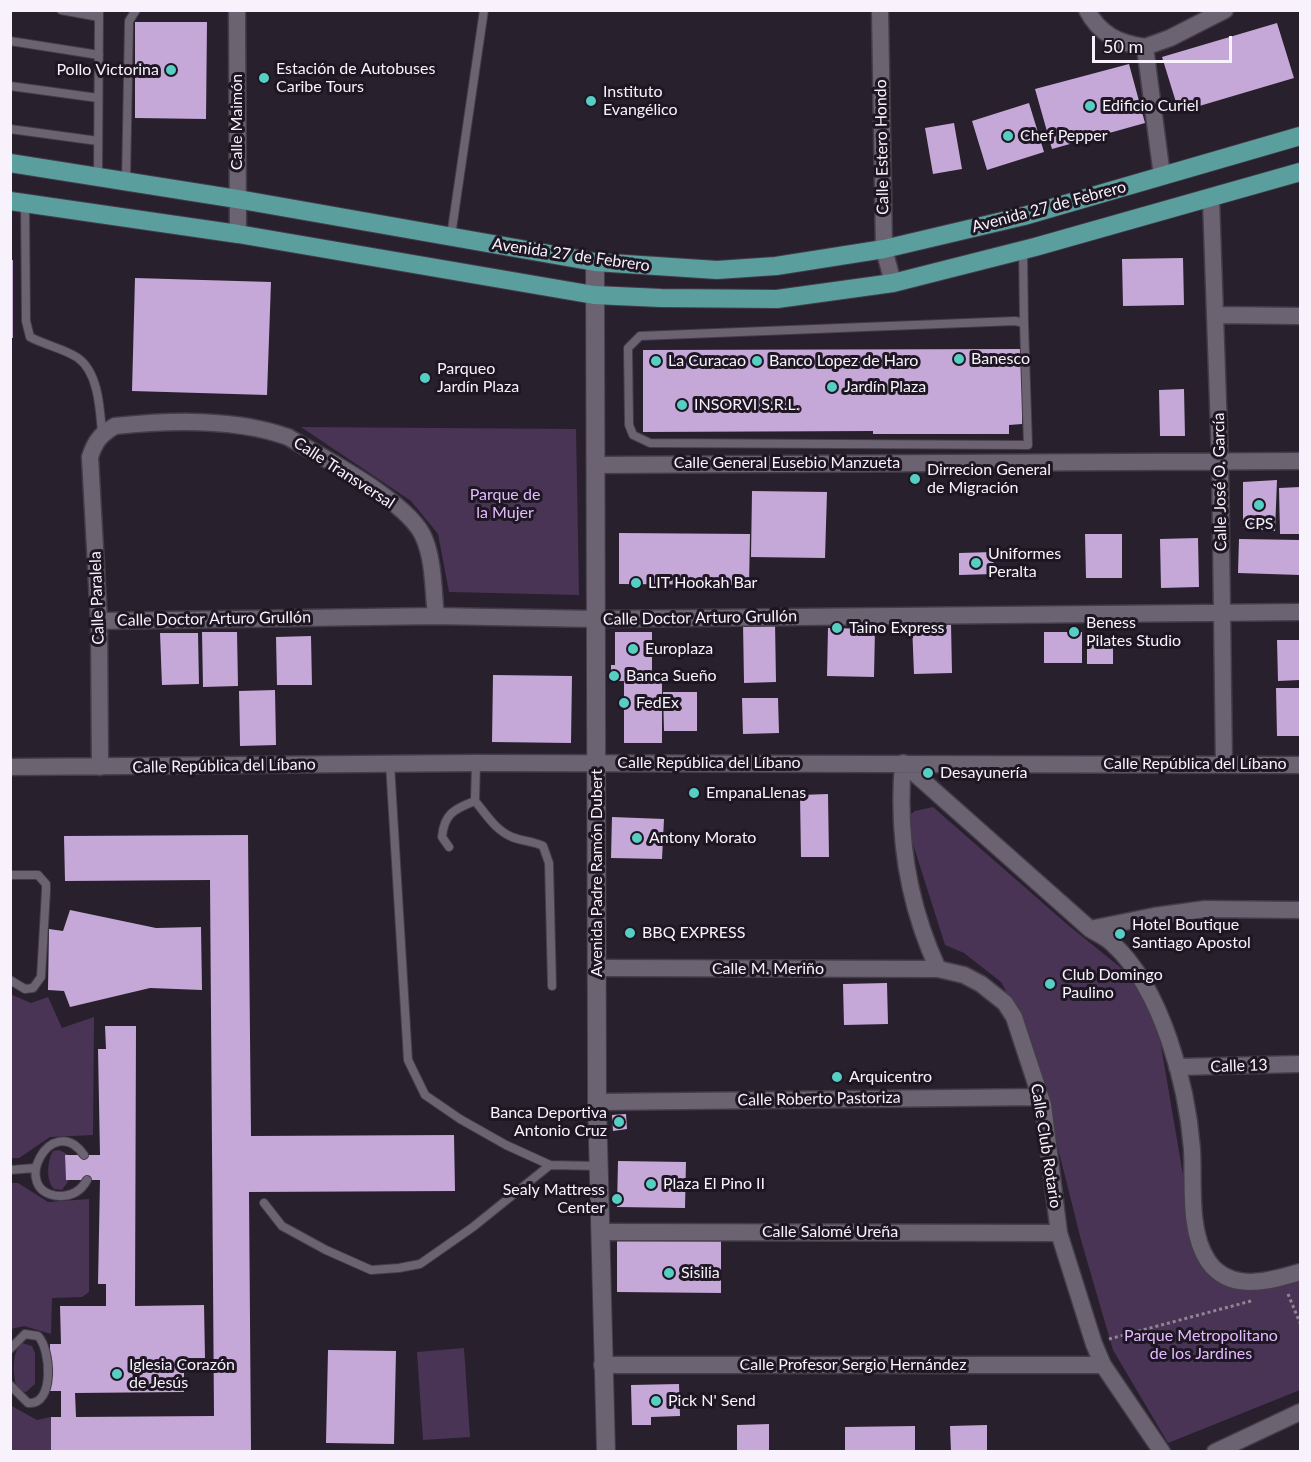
<!DOCTYPE html>
<meta charset="utf-8">
<style>
body{margin:0}
#map{position:relative;width:1311px;height:1462px;overflow:hidden;background:#28202d;font-family:Lato,sans-serif}
canvas{display:block}
.frame{position:absolute;inset:0;border:12px solid #f7f2fb;pointer-events:none}
.scale{position:absolute;left:1092px;top:36px;width:140px;height:27px;box-sizing:border-box;border:3px solid #f7f2fb;border-top:0;padding-left:8px;font-size:18px;line-height:21px;white-space:nowrap;color:#f7f2fb;-webkit-text-stroke:4px #1e1723;paint-order:stroke}
</style>
<div id="map">
<canvas width="1311" height="1462"></canvas>
<div class="frame"></div>
<div class="scale">50 m</div>
</div>
<script>
const ctx = document.querySelector('canvas').getContext('2d');
ctx.lineJoin = 'round';
function fill(path, color) {
  ctx.fillStyle = color;
  ctx.fill(path, 'evenodd');
}
function strokePath(path, color, width, dash) {
  ctx.strokeStyle = color;
  ctx.lineWidth = width;
  ctx.lineCap = dash ? 'butt' : 'round';
  ctx.setLineDash(dash || []);
  ctx.stroke(path);
}
function label(font, color, halo, rows, align = 'center') {
  ctx.font = font + ' Lato,sans-serif';
  ctx.lineWidth = 6;
  ctx.setLineDash([]);
  ctx.textBaseline = 'middle';
  ctx.strokeStyle = halo;
  ctx.fillStyle = color;
  for (const [text, x, y, turn = 0] of rows) {
    ctx.save();
    ctx.translate(x, y);
    ctx.rotate((+turn || 0) * Math.PI / 180);
    ctx.textAlign = isNaN(turn) ? turn : align;
    if (halo) ctx.strokeText(text, 0, 0);
    ctx.fillText(text, 0, 0);
    ctx.restore();
  }
}
const green = new Path2D(`
 M301,427L576,429L579,595L449,592L438,534L411,501Z
 M933,807L1068,925L1152,993L1190,1216L1210,1264L1265,1286L1300,1274V1390L1168,1443L1113,1350L1081,1240L1030,1036L1001,982L964,953L945,945L905,819L915,811Z
 M10,994L31,1003L48,997L62,1028L94,1017L93,1135L50,1137L19,1158H11Z
 M59,1150L69,1155H65L66,1180H69L62,1190L54,1189C46,1181 47,1161 53,1151Z
 M10,1183H18L48,1202L89,1199V1292L82,1297L52,1298L51,1334L24,1326L11,1329Z
 M22,1343L32,1346L35,1353V1384L26,1392L19,1391C12,1381 11,1351 22,1343Z
 M464,1348L470,1437L423,1440L417,1352Z
 M10,1405L37,1420L51,1417V1451H57H11Z`);
const building = new Path2D(`
 M135,22H207L206,119L135,118Z
 M1277,23L1294,78L1179,112L1162,57Z
 M1129,64L1145,123L1052,149L1035,89Z
 M1029,103L1044,152L987,170L972,121Z
 M954,123L962,169L933,174L925,128Z
 M1183,258L1184,305L1123,306L1122,259Z
 M10,260H13V338H10Z
 M135,278L271,282L267,395L132,391Z
 M1022,349V424L1009,425V434H873V431L643,432V350Z
 M1184,389L1185,436H1160L1159,390Z
 M1277,480L1275,531L1243,528V482Z
 M1300,487V534H1280L1279,488Z
 M752,491L827,492L825,558L751,557Z
 M619,533L750,534L749,585L619,584Z
 M1085,534H1122V578H1086Z
 M1198,538L1199,587L1161,588L1160,539Z
 M1239,539L1300,540V575L1238,573Z
 M993,552L994,574L959,575V553Z
 M743,622H775L776,682L744,683Z
 M951,623L952,673L914,674L912,624Z
 M828,628L875,629L874,677L827,676Z
 M202,632H237L238,686L203,687Z
 M615,632H652V681H662V743H624V681H611V665H615Z
 M1044,632H1082V663H1044Z
 M160,633H198L199,684L162,685Z
 M311,636L312,685H277L276,637Z
 M1277,640H1300V680L1278,681Z
 M1087,643H1113V664H1087Z
 M493,675L572,676L571,743L492,742Z
 M1276,688H1300V736H1277Z
 M275,690L276,745L240,746L239,691Z
 M663,692H697V731H664Z
 M742,698H778L779,733L743,734Z
 M828,794L829,857H801L800,795Z
 M612,817L664,819L662,859L611,858Z
 M248,835L251,1136L454,1135L455,1191L249,1192L251,1450L51,1451V1417H61V1391H50V1344H61L60,1306H106V1284H98L100,1180H66L65,1155H100L98,1049H106L105,1026H136L135,1306L204,1305L205,1358H184V1392L75,1393L76,1417L214,1416L210,880L65,881L64,836Z
 M70,910L156,928L201,927L202,990L150,988L70,1007L64,991L48,990L49,929L63,931Z
 M887,983L888,1024L844,1025L843,984Z
 M626,1114L627,1129L613,1131L612,1115Z
 M618,1161L686,1162L685,1208L617,1207Z
 M617,1239L721,1240V1293L617,1292Z
 M328,1350L396,1351L394,1444L326,1443Z
 M679,1384L680,1416L651,1417V1425H632L631,1385Z
 M769,1424V1452H737V1425Z
 M987,1425V1452H951L950,1426Z
 M915,1426V1452H845V1427Z`);
const path = new Path2D(`
 M1288,1294L1300,1323
 M1109,1339L1251,1301`);
const lane = new Path2D(`
 M61,10L99,17
 M10,41L99,55
 M10,86L98,98
 M10,129L98,141
 M98,177L99,10
 M126,181L129,21L136,10
 M25,203L26,321L30,337C45,345 65,349 78,358C99,373 100,411 102,433
 M451,236L484,10
 M1023,250L1024,323
 M1015,321L1024,323L1028,445L650,443L633,435L629,425L628,348L640,336Z
 M476,763L475,801C486,814 495,830 512,837C521,841 533,841 543,846L549,863L552,986
 M390,764L408,1060L425,1095L460,1119L506,1145L550,1165L599,1166
 M449,847L442,837C444,814 454,809 475,801
 M10,875H38L46,884V891L41,977L33,988L25,989L10,980
 M84,1155C52,1109 7,1193 60,1196C72,1196 81,1191 87,1180
 M10,1170L35,1168
 M264,1203L282,1226L326,1250L371,1270L399,1268L420,1264L473,1227L550,1165
 M10,1349L25,1334L38,1336C51,1349 55,1406 28,1403L10,1385`);
const street = new Path2D(`
 M237,10L238,234
 M880,10L884,249L893,283
 M1087,10C1100,35 1119,43 1145,47
 M1162,176L1145,47L1170,38L1225,10
 M1211,199L1220,460L1224,765
 M1216,315L1300,316
 M597,465L1300,461
 M99,621L436,616L596,619L1300,612
 M903,763L1090,929C1098,934 1107,938 1113,944C1162,989 1187,1085 1192,1149C1194,1184 1188,1231 1208,1261C1230,1293 1270,1281 1300,1272
 M903,763C897,834 908,904 938,969
 M10,767L476,763L1300,765
 M100,767L99,621L90,457C95,441 101,434 115,426C171,420 235,418 288,437C323,458 410,502 424,538C434,561 433,591 436,616
 M1090,929L1154,916L1205,909L1300,910
 M597,968L938,969L964,975L981,984L1005,1003L1014,1017L1043,1105L1059,1233L1094,1344L1103,1365L1162,1452
 M1177,1067L1300,1064
 M597,1102L1040,1097
 M601,1232L1059,1233
 M602,1365H1103
 M1215,1452L1300,1412`);
const secondary = new Path2D(`
 M595,262L597,1102L606,1452`);
const primary = new Path2D(`
 M10,163L237,199L595,262L717,270L776,266L884,249L1024,216L1300,136
 M10,201L238,234L594,295L661,298L777,299L893,283L1035,247L1300,172`);
const markers = [
 [171,70,6,"#56cec3"],
 [264,78,6,"#56cec3"],
 [591,101,6,"#56cec3"],
 [1090,106,6,"#56cec3"],
 [1008,136,6,"#56cec3"],
 [959,359,6,"#56cec3"],
 [656,361,6,"#56cec3"],
 [757,361,6,"#56cec3"],
 [425,378,6,"#56cec3"],
 [832,387,6,"#56cec3"],
 [682,405,6,"#56cec3"],
 [915,479,6,"#56cec3"],
 [1259,505,6,"#56cec3"],
 [976,563,6,"#56cec3"],
 [636,583,6,"#56cec3"],
 [837,628,6,"#56cec3"],
 [1074,632,6,"#56cec3"],
 [633,649,6,"#56cec3"],
 [614,676,6,"#56cec3"],
 [624,703,6,"#56cec3"],
 [928,773,6,"#56cec3"],
 [694,793,6,"#56cec3"],
 [637,838,6,"#56cec3"],
 [630,933,6,"#56cec3"],
 [1120,934,6,"#56cec3"],
 [1050,984,6,"#56cec3"],
 [837,1077,6,"#56cec3"],
 [619,1122,6,"#56cec3"],
 [651,1184,6,"#56cec3"],
 [617,1199,6,"#56cec3"],
 [669,1273,6,"#56cec3"],
 [117,1374,6,"#56cec3"],
 [656,1401,6,"#56cec3"]
];
const poiNames = [
 ["Estación de Autobuses",276,69],
 ["Caribe Tours",276,87],
 ["Pollo Victorina",159,70,"right"],
 ["Instituto",603,92],
 ["Evangélico",603,110],
 ["Edificio Curiel",1102,106],
 ["Chef Pepper",1020,136],
 ["Banesco",971,359],
 ["La Curacao",668,361],
 ["Banco Lopez de Haro",769,361],
 ["Parqueo",437,369],
 ["Jardín Plaza",437,387],
 ["Jardín Plaza",844,387],
 ["INSORVI S.R.L.",694,405],
 ["Dirrecion General",927,470],
 ["de Migración",927,488],
 ["CPS",1259,524,"center"],
 ["Uniformes",988,554],
 ["Peralta",988,572],
 ["LIT Hookah Bar",648,583],
 ["Beness",1086,623],
 ["Pilates Studio",1086,641],
 ["Taino Express",849,628],
 ["Europlaza",645,649],
 ["Banca Sueño",626,676],
 ["FedEx",636,703],
 ["Desayunería",940,773],
 ["EmpanaLlenas",706,793],
 ["Antony Morato",649,838],
 ["Hotel Boutique",1132,925],
 ["Santiago Apostol",1132,943],
 ["BBQ EXPRESS",642,933],
 ["Club Domingo",1062,975],
 ["Paulino",1062,993],
 ["Arquicentro",849,1077],
 ["Banca Deportiva",607,1113,"right"],
 ["Antonio Cruz",607,1131,"right"],
 ["Plaza El Pino II",663,1184],
 ["Sealy Mattress",605,1190,"right"],
 ["Center",605,1208,"right"],
 ["Sisilia",681,1273],
 ["Iglesia Corazón",129,1365],
 ["de Jesús",129,1383],
 ["Pick N' Send",668,1401]
];
const streetNames = [
 ["Calle Maimón",237,122,-90],
 ["Calle Estero Hondo",882,147,-91],
 ["Avenida 27 de Febrero",1049,207,-15],
 ["Avenida 27 de Febrero",571,255,8],
 ["Calle General Eusebio Manzueta",787,463],
 ["Calle Transversal",344,473,33],
 ["Calle José O. García",1220,482,-91],
 ["Calle Paralela",97,598,-92],
 ["Calle Doctor Arturo Grullón",700,618,-1],
 ["Calle Doctor Arturo Grullón",214,619,-1],
 ["Calle República del Líbano",709,763],
 ["Calle República del Líbano",1195,764],
 ["Calle República del Líbano",224,766,-1],
 ["Avenida Padre Ramón Dubert",597,873,-90],
 ["Calle M. Meriño",768,969],
 ["Calle 13",1239,1066,-2],
 ["Calle Roberto Pastoriza",819,1099,-1],
 ["Calle Club Rotario",1046,1146,81],
 ["Calle Salomé Ureña",830,1232],
 ["Calle Profesor Sergio Hernández",853,1365]
];
const parkNames = [
 ["Parque de",505,495],
 ["la Mujer",505,513],
 ["Parque Metropolitano",1201,1336],
 ["de los Jardines",1201,1354]
];
fill(green, '#493456');
fill(building, '#c5a8d8');
strokePath(lane, '#443c48', 10);
strokePath(street, '#443c48', 19);
strokePath(secondary, '#443c48', 20);
strokePath(primary, '#443c48', 20);
strokePath(path, '#8e8792', 3, [3, 3]);
strokePath(lane, '#6c6372', 8);
strokePath(street, '#6c6372', 16);
strokePath(secondary, '#6c6372', 18);
strokePath(primary, '#5a9e9e', 18);
for (const [x, y, r, color] of markers) {
  const dot = new Path2D();
  dot.arc(x, y, r, 0, 2 * Math.PI);
  ctx.fillStyle = color;
  ctx.fill(dot);
  strokePath(dot, '#1e1723', 2);
}
label('16px', '#f7f2fb', '#1e1723', poiNames, 'left');
label('16px', '#f7f2fb', '#1e1723', streetNames);
label('16px', '#e4baff', '#1e1723', parkNames);
</script>
